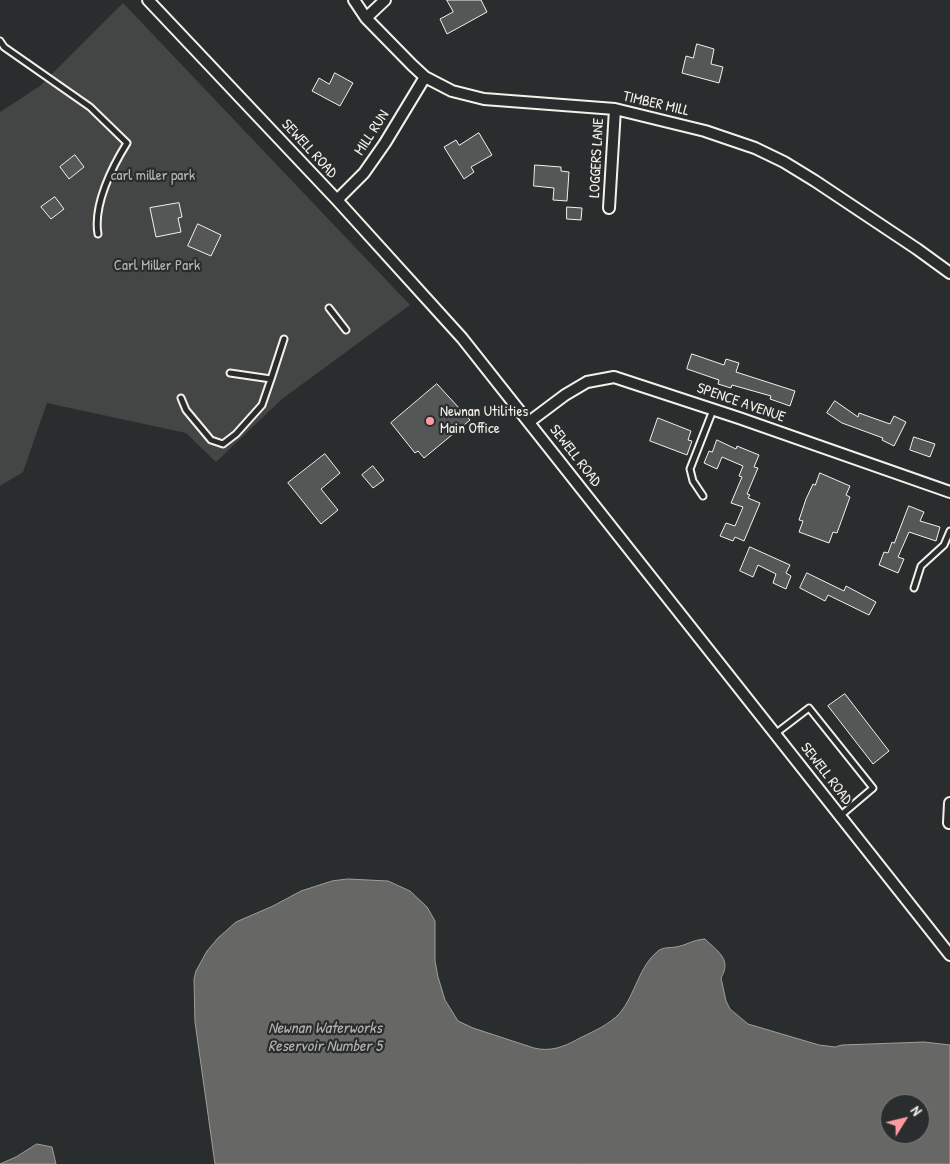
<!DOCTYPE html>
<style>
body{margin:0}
#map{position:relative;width:950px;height:1164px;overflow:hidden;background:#2a2d2e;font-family:"Patrick Hand",sans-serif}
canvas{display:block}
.north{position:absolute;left:880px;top:1094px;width:50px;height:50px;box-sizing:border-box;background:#2a2d2e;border:1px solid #7b7b78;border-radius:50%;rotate:54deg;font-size:14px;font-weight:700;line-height:20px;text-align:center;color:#f4f1e8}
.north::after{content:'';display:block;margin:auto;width:18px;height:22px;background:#ff9aa2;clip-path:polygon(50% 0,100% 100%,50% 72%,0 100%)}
</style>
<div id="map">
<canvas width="950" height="1164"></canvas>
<div class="north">N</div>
</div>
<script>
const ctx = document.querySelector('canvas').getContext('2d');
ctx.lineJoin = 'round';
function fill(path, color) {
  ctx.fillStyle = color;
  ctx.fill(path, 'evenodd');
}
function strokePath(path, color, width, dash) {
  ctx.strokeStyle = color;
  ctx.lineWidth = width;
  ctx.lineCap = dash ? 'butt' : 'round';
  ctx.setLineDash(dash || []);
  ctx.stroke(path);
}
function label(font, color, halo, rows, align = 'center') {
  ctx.font = font + ' "Patrick Hand",sans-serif';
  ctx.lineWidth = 4.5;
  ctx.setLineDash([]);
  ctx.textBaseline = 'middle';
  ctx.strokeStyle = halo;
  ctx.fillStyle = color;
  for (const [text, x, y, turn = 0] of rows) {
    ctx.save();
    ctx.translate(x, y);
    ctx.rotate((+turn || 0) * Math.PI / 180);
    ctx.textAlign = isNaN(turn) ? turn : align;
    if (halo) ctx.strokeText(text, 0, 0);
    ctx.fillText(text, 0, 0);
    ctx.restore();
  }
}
const green = new Path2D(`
 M123,3L410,305L282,399L216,462L186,433L47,403L23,472L0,486V112L40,86Z`);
const water = new Path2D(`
 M348,879L388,881L410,891L427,907L435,921V961L438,977L445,1000L458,1021L473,1028L534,1048C550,1052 564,1047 578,1039C592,1032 609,1025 620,1013C635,995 639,966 658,951C663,947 670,948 676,947C687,945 692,940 705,939C718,952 732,959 721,978L726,1001L730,1009L748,1024L819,1045L835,1047L842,1045L924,1042L950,1045V1164H215L195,1022L194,979L196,971L207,951L218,938L236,922L273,906L301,891L332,881ZM890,1104H920V1134H890Z
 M37,1144L52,1147L56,1164H0L16,1157Z`);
const building = new Path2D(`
 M447,0H481L487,12L447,34L440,19L453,12Z
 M697,44L714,49L711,64L723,67L719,83L682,73L686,56L693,58Z
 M335,73L353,83L340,106L312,91L319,78L329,84Z
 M479,133L492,155L471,167L474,172L464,179L444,147L456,140L459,145Z
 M75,155L84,167L69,179L60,167Z
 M535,165L561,167V171L569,172L567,201L553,200L554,188L534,186Z
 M55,197L64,209L51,219L41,207Z
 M179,203L182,217L178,218L181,232L156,237L150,208Z
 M567,207L582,208L581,220L567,219Z
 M198,224L221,235L211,256L188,246Z
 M692,354L724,365L726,359L739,363L736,372L795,391L790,406L770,399L771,396L732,385L731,388L718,384L719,380L687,369Z
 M437,384L470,420L424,458L418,451L415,453L391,423Z
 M835,401L858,417L859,413L890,424L894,416L906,422L894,446L882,440L883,438L842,423L827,413Z
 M658,418L691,431L688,440L692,441L687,455L650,441Z
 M914,437L935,444L930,457L910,450Z
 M717,440L736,449L737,446L759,455L754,467L758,468L747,494L750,495L748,498L760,503L744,541L735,537L733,541L720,536L726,523L735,526L743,507L731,503L742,477L739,476L743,466L722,457L717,469L704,463L709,451L712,452Z
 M325,454L340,473L321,489L338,510L321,524L288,483Z
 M373,466L384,480L373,488L362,475Z
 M820,473L850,486L846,495L850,497L837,533L833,532L829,543L799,532L803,521L799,520L806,499L813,484L815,485Z
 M909,506L924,512L920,521L940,527L936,541L909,532L898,557L904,559L898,573L879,565L884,552L888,553L892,542L894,543Z
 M750,547L790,565L786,573L791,576L786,589L773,583L776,574L758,565L753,577L740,571Z
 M807,573L844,591L846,586L876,602L869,615L828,595L825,601L800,588Z
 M845,694L889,751L873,764L828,706Z`);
const service = new Path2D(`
 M0,41L4,47L90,107L127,143C112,167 93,205 98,234
 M329,308L346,330
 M271,379L284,339
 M181,398L186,410L211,440L223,444L236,434L262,405L271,379L230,373
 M703,496L693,481L690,469L713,410
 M914,588L921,566L944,545L950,531
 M775,734L809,708L873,788L840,816`);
const minor = new Path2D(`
 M148,0L337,200L462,338L950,955
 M354,0L366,18L412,65L425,77L452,91L484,99L615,109L705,131L755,148L784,162L815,181L917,249L950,273
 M366,18L385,0
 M337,200L364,173L385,143L425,77
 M609,208L615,109
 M529,422L565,395L587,382L614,377L739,418L950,492
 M949,823L950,803`);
const markers = [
 [430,421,5,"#ff9aa2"]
];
const streetNames = [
 ["TIMBER MILL",656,104,13],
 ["MILL RUN",372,133,-57],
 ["SEWELL ROAD",309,149,47],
 ["LOGGERS LANE",597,158,-87],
 ["SPENCE AVENUE",741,403,19],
 ["SEWELL ROAD",575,456,52],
 ["SEWELL ROAD",826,774,52]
];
const parkNames = [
 ["carl miller park",153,176],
 ["Carl Miller Park",157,266]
];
const poiNames = [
 ["Newnan Utilities",440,412],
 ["Main Office",440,429]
];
const waterNames = [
 ["Newnan Waterworks",325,1029],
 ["Reservoir Number 5",325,1047]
];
fill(green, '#444645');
fill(water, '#676866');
strokePath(water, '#9f9f9a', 1);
fill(building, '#555756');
strokePath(building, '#f4f1e8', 1);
strokePath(service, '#f4f1e8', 9);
strokePath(minor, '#f4f1e8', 14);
strokePath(service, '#2a2d2e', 5);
strokePath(minor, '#2a2d2e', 10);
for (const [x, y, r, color] of markers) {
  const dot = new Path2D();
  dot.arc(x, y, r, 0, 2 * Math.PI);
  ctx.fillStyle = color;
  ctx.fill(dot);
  strokePath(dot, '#2a2d2e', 2);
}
label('15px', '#f4f1e8', '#2a2d2e', streetNames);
label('15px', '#b6b5af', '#2a2d2e', parkNames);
label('15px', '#f4f1e8', '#2a2d2e', poiNames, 'left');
label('italic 16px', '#b5b3ae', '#2a2d2e', waterNames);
</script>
